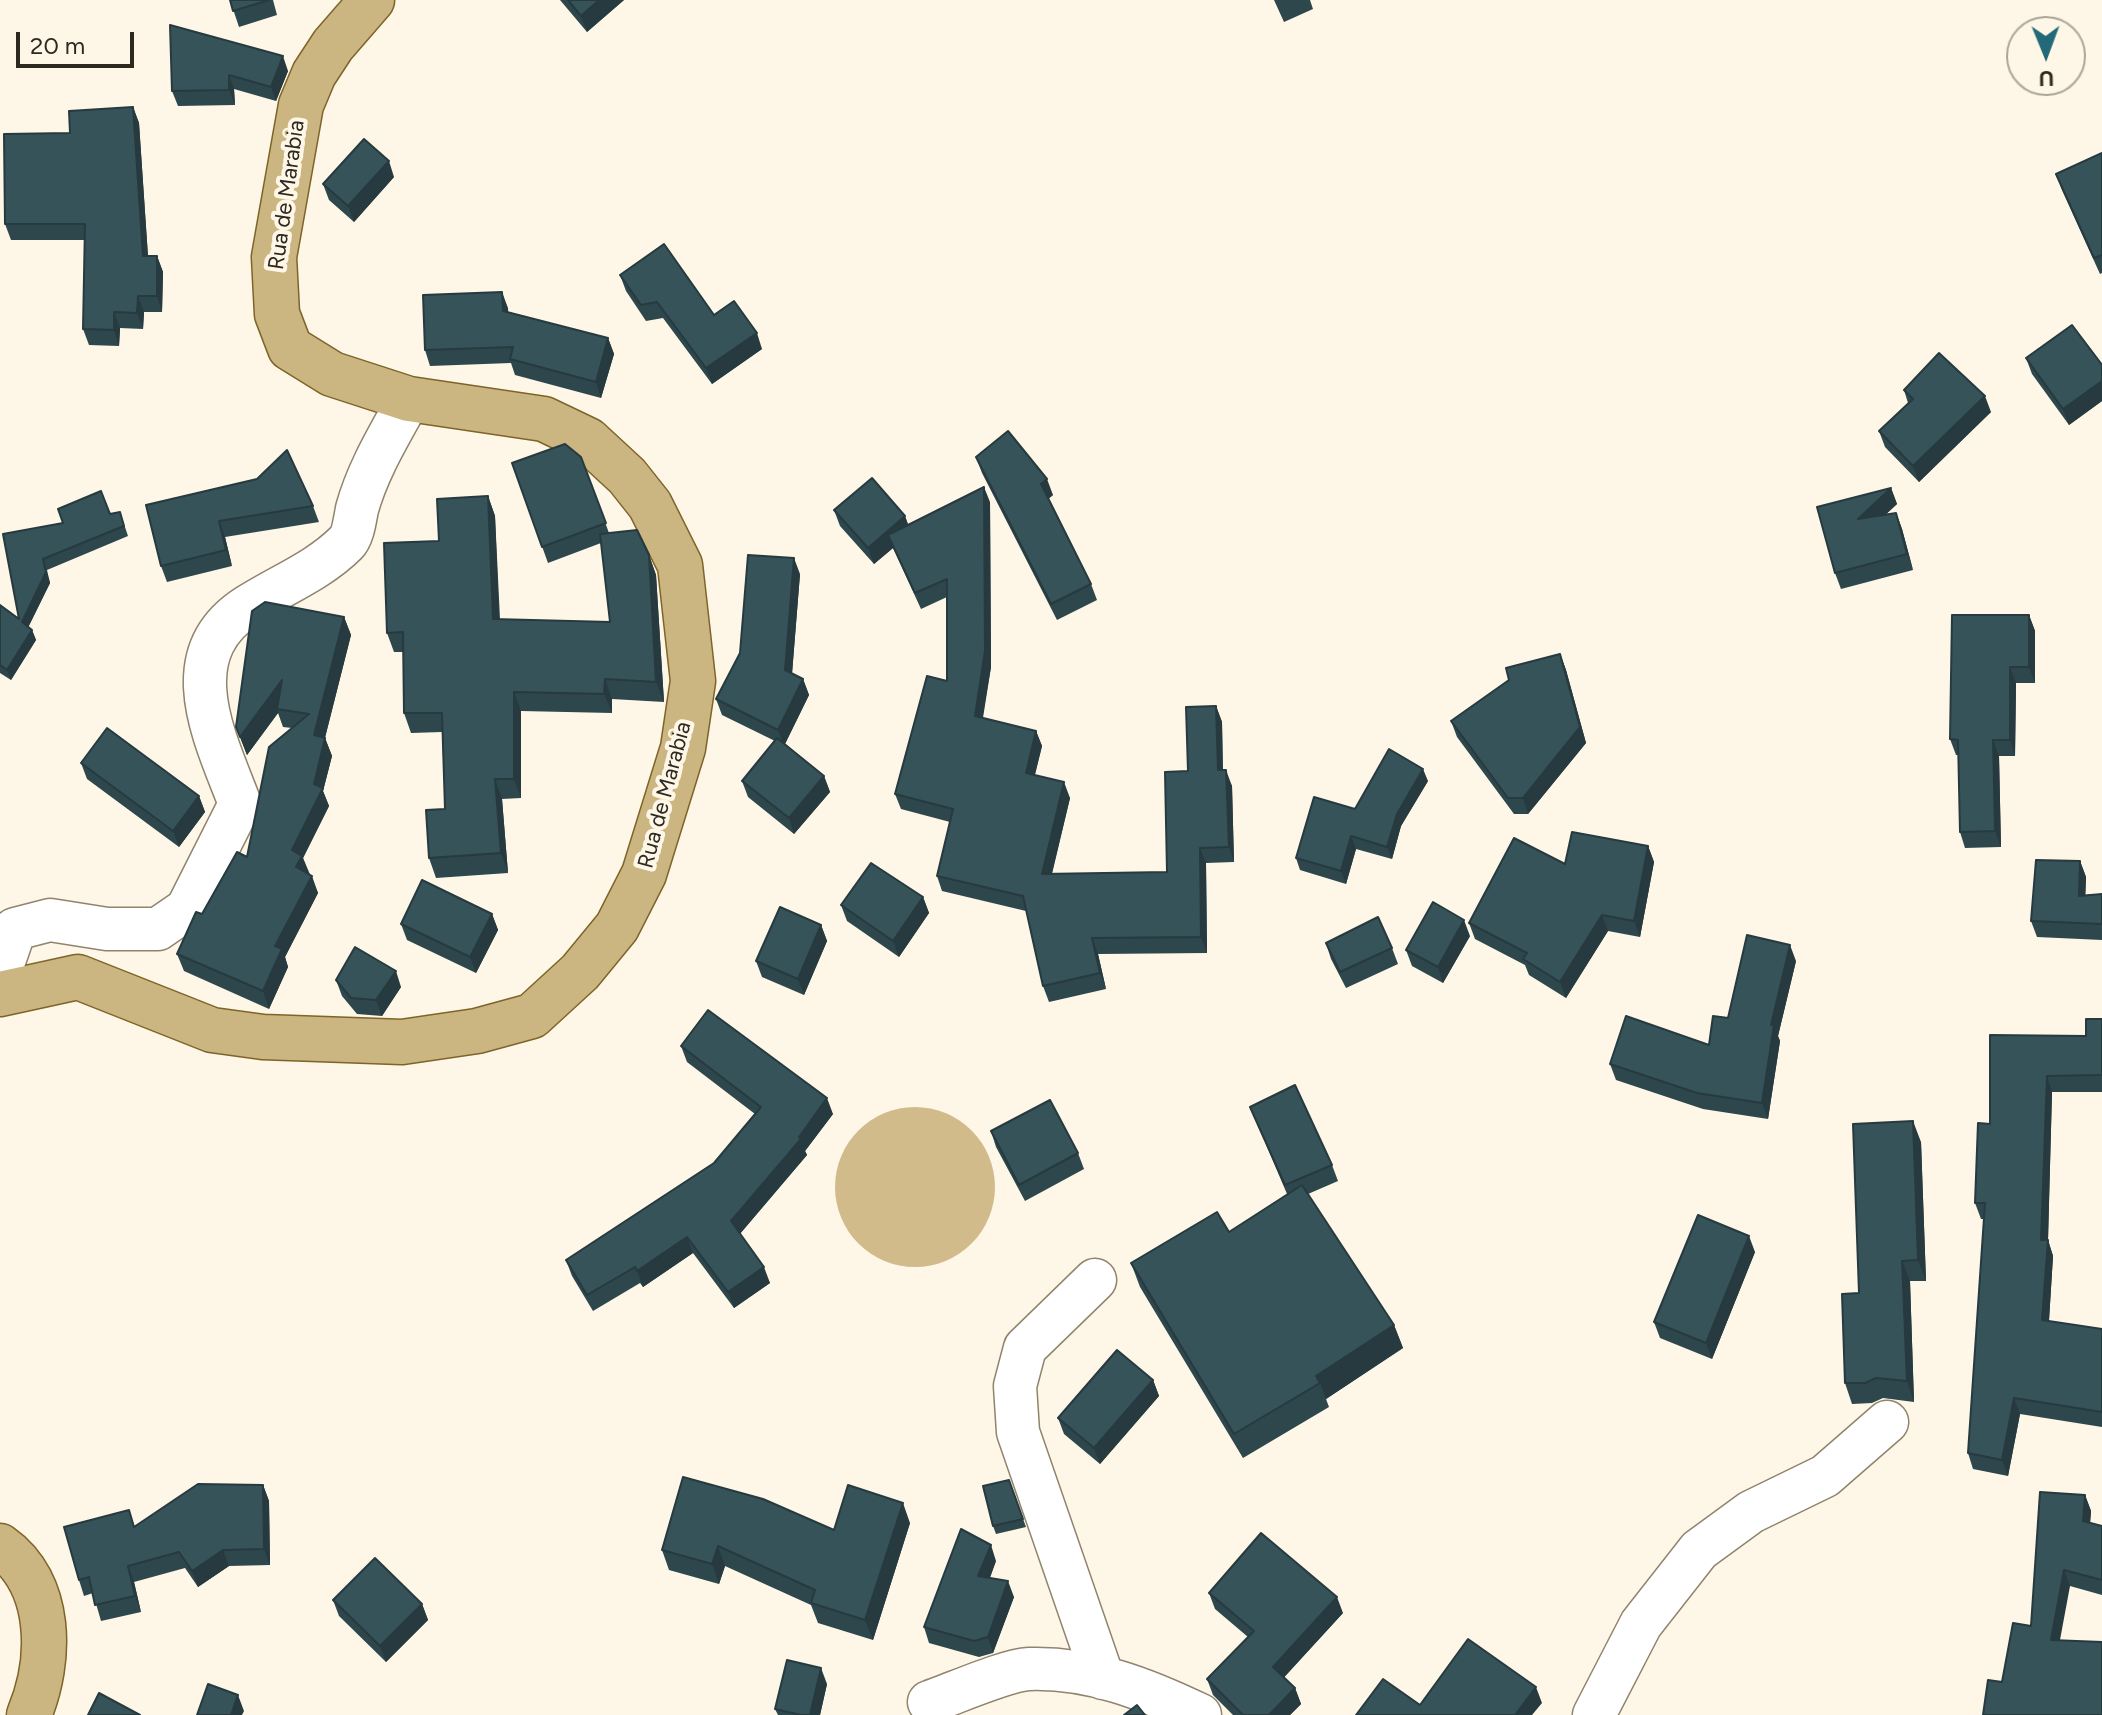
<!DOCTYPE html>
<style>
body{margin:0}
#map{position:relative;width:2102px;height:1715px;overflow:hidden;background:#fef7e7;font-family:Figtree,sans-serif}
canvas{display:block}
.north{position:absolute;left:2006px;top:16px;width:80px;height:80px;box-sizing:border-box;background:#fef7e7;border:2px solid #aba597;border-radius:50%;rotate:179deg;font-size:22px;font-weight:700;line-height:32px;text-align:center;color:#2e2920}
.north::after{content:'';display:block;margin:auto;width:28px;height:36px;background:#226a77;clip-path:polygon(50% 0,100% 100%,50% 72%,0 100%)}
.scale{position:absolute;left:16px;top:32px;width:118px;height:36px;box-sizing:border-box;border:4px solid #2e2920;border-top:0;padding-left:10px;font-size:24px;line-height:28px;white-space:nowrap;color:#2e2920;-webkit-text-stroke:6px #fef7e7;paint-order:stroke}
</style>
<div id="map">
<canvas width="2102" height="1715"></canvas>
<div class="north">U</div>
<div class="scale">20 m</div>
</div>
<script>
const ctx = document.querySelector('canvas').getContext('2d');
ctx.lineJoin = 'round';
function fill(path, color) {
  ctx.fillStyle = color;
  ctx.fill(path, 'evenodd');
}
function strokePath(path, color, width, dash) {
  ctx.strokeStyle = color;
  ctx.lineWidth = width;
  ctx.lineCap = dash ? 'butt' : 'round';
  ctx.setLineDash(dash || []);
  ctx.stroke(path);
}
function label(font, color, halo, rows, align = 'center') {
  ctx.font = font + ' Figtree,sans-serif';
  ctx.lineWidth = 8;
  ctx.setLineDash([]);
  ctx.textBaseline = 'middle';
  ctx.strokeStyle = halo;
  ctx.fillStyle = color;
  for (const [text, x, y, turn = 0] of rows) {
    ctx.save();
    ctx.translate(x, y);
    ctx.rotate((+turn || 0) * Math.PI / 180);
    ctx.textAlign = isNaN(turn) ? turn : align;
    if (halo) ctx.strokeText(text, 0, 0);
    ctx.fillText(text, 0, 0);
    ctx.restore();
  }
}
const forest = new Path2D(`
 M835 1187a80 80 0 1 1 160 0a80 80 0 1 1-160 0Z`);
const minor = new Path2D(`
 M0,973L15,929L50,920L107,929H158L187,909L240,804C216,740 171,655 248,606C281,585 318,571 346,543C353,536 355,519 357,509C368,469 390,434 409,399
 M1095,1280L1025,1348L1015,1386L1018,1432L1103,1678
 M929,1702C953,1694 1006,1670 1029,1669C1090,1667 1146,1689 1200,1715
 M1594,1715L1641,1624L1699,1550L1751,1512L1825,1476L1887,1422`);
const major = new Path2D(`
 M0,994L78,977L212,1030L263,1037L402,1042L477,1031L532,1016L580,972L617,927L644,874L683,748L693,681L680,565L650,505L627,476L588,440L544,419L409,399L332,374L290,348L277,314L274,257L301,105L314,74L333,45L372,0
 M0,1546C53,1583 52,1660 29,1715`);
const wall = new Path2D(`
 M230,0H273L277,15L239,27Z
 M560,0H624L587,32Z
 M1274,0H1310L1313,9L1284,22Z
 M170,25L288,71L276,101L234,89L235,105L178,106L172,91Z
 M133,107L139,123L148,256H157L163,272L162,312H144L143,329L120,328L119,346L89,345L83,329L85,240H11L5,224L70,133Z
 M2102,153V273L2100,274L2062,190L2056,174Z
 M394,177L354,222L329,200L323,184Z
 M620,275L714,315L762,349L712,384L663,318L646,321L626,291Z
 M502,292L508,312L608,338L614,354L601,398L515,375L511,363L430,366L425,350Z
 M2026,358L2102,365V401L2069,425L2032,374Z
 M1904,390L1991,412L1919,482L1885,447L1879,431L1908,403Z
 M581,457L609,533L649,555L656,575L664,702L612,699V713L521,711V798L502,799L508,873L436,878L429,858L445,809L442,732L411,733L404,713L403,652H394L387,633L439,541L488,496L495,516L500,619L610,622L601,543L548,563L512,463Z
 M976,457L1053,495L1048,499L1091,584L1097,600L1057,620L982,473Z
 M1891,488L1897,504L1885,515L1896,513L1902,529L1913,570L1841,589L1835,573Z
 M990,502L991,667L983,718L1036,731L1042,746L1035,775L1070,798L1052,874L1167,872L1188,771L1216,706L1222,722L1223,770L1232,786L1234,862L1206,863L1207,953L1098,954L1106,989L1049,1002L1043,986L1026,911L942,891L937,876L950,822L901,809L895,794L947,681V597L921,609L893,548L874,564L840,526L834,510L905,516L908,525Z
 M146,505L313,506L319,522L225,537L232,566L167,582L161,566Z
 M120,512L128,536L47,570L50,583L28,627L32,630L36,640L11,680L0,673V605L19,619L3,534Z
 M800,574L792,674L803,679L809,695L785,744L824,776L830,792L794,834L748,797L742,781L775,741L722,715L716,699Z
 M2029,615L2035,631V683H2016L2015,756H1999L2001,847L1965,848L1960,832L1958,755H1956L1950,739Z
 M344,617L351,635L325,738L332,756L323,791L329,806L303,858L318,893L285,957L288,967L269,1009L184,971L177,954L202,914L247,857L292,728L283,727L278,713L247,755L236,727Z
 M1560,654L1566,670L1586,743L1528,814H1514L1457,737L1451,721Z
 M81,763L199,796L205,812L179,847L87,779Z
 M1428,781L1401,826L1392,859L1356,849L1346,884L1300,870L1296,858L1355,809Z
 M1648,846L1654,862L1640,937L1608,931L1566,998L1529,975L1525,965L1475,939L1469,923L1565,864Z
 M2080,861L2086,877L2085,895L2102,894V940L2037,937L2031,921Z
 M923,897L929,913L899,957L847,921L841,905Z
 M492,914L498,930L476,973L407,940L401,924Z
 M821,925L827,941L804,995L762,977L756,961Z
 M1470,936L1443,983L1412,966L1406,950Z
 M1326,943L1392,948L1398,964L1346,988L1331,959Z
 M1796,961L1778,1036L1780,1041L1768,1119L1703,1109L1616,1080L1610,1064L1709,1045L1728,1018Z
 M336,980L401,987L382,1016L357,1014L342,996Z
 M2102,1019V1092H2052L2048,1240L2053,1256L2049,1321L2102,1329V1427L2020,1414L2008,1476L1973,1469L1968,1453L1984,1219H1981L1975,1203L1990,1124L2086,1036Z
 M681,1046L833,1114L805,1151L807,1155L740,1234L770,1283L734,1308L693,1253L643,1287L640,1283L593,1311L572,1276L566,1260L714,1163L755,1114L687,1062Z
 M1250,1107L1332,1165L1338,1181L1308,1194L1394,1325L1403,1348L1326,1399L1329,1407L1243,1458L1140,1287L1131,1263L1229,1232L1287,1194Z
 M991,1131L1078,1153L1084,1169L1025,1201L996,1147Z
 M1921,1142L1926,1281H1910L1914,1402L1883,1398L1872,1403L1852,1404L1845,1383Z
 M1755,1252L1712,1359L1660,1338L1654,1322Z
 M1153,1380L1159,1396L1100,1464L1064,1434L1058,1418Z
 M1009,1480L1026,1527L996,1534L993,1526Z
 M263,1485L269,1501L270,1565L229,1566L198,1587L185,1568L134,1582L141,1612L101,1621L93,1593L84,1596L79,1580L135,1526Z
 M2085,1495L2091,1511L2090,1523L2102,1526V1595L2070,1586L2002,1682L2031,1626Z
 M910,1523L873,1640L818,1623L811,1605L725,1566L719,1584L669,1570L662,1550Z
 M996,1561L990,1578L1014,1597L993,1653L979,1657L929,1643L924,1627Z
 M1209,1593L1343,1613L1284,1677L1295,1688L1301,1704L1290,1715H1233L1213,1695L1207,1679L1248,1637L1215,1609Z
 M333,1600L422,1604L428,1620L386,1662L339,1616Z
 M827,1684L820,1715H778L775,1709Z`);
const shadedWall = new Path2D(`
 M599,0H624L587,32L581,16Z
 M283,56L288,71L276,101L271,87Z
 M229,75L234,89L235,105L229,90Z
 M133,107L139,123L149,272L143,256Z
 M389,161L394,177L354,222L348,206Z
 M157,256L163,272L162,312L157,296Z
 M502,292L508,308L509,327L503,311Z
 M138,296L144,312L143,329L137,313Z
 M114,312L120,328L119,346L114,330Z
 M757,333L762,349L712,384L706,368Z
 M608,338L614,354L601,398L596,382Z
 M2102,381V401L2069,425L2063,409Z
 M1985,396L1991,412L1919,482L1913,466Z
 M1047,479L1053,495L1047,500L1041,484Z
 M984,487L990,502L991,667L980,732L975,716Z
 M1891,488L1897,504L1864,535L1858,519Z
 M488,496L495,516L500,639L493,619Z
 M1896,513L1902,529L1913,570L1907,554Z
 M905,516L911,532L888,535L893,548L874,564L868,548Z
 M219,521L225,537L232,566L226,550Z
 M649,555L656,575L664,702L656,682Z
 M794,558L800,574L791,686L785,670Z
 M43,559L50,583L26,632L22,622Z
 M2029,615L2035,631V683L2029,667Z
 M344,617L351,635L321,753L314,735Z
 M32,630L36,640L11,680L7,670Z
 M1560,654L1566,670L1586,743L1528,814L1523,798Z
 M2010,667L2016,683L2015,756L2010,740Z
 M605,679L612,699V713L604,694Z
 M803,679L809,695L784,746L778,730Z
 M282,680L277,709L278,713L247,755L240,737Z
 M514,692L521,711V798L514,779Z
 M1216,706L1222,722L1223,786L1218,770Z
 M1036,731L1042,746L1031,789L1026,773Z
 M325,738L332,756L323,791L329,806L303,858L309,874L296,867L292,850L314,784Z
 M1993,740L1999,756L2001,847L1995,831Z
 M1423,769L1428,781L1401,826L1392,859L1387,847L1397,814Z
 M1226,770L1232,786L1234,862L1229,847Z
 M824,776L830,792L794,834L789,818Z
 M495,779L502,799L508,873L501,853Z
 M1064,782L1070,798L1048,889L1042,874Z
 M199,796L205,812L179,847L173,831Z
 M1351,836L1356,849L1346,884L1341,871Z
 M1648,846L1654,862L1640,937L1634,921Z
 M1200,848L1206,863L1207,953L1201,937Z
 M2080,861L2086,877L2085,912L2079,896Z
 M312,876L318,893L285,957L288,967L269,1009L263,991L275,946Z
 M923,897L929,913L899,957L893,941Z
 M492,914L498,930L476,973L470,957Z
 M1602,915L1608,931L1566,998L1560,982Z
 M1464,920L1470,936L1443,983L1438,967Z
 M821,925L827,941L804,995L798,979Z
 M1092,938L1098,954L1106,989L1100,973Z
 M1790,945L1796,961L1778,1036L1780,1041L1768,1119L1762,1103L1771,1025Z
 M396,971L401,987L382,1016L376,1000Z
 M2047,1076L2052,1092L2048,1240L2053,1256L2048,1336L2042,1320L2041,1240Z
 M827,1098L833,1114L805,1151L807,1155L737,1237L731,1221L799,1137Z
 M1913,1121L1921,1142L1926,1281L1918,1260Z
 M1749,1236L1755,1252L1712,1359L1706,1343Z
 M687,1237L693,1253L643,1287L637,1271Z
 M1902,1261L1910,1281L1914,1402L1907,1381Z
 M764,1267L770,1283L734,1308L728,1292Z
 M1394,1325L1403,1348L1326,1399L1320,1383L1316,1376Z
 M1153,1380L1159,1396L1100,1464L1094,1448Z
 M2014,1398L2020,1414L2008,1476L2002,1460Z
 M263,1485L269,1501L270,1565L264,1549Z
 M2085,1495L2091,1511L2089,1537L2083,1521Z
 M903,1503L910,1523L873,1640L865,1620Z
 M991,1545L996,1561L984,1592L978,1576Z
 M718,1546L725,1566L719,1584L712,1564Z
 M223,1550L229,1566L198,1587L192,1571Z
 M128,1566L134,1582L141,1612L135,1596Z
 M2064,1570L2070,1586L2057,1656L2051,1640Z
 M1008,1581L1014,1597L993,1653L988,1637Z
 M1337,1597L1343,1613L1279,1683L1273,1667Z
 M422,1604L428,1620L386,1662L380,1646Z
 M821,1668L827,1684L820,1715H810Z
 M1536,1687L1542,1703L1532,1715H1515Z
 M1295,1688L1301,1704L1290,1715H1269Z
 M238,1695L244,1711L242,1715H231Z`);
const building = new Path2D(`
 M230,0H269L233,11Z
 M568,0H599L581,16Z
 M170,25L283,56L271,87L229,75V90L172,91Z
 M133,107L143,256H157V296H138L137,313L114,312V330L83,329L85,224H5L4,134L70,133L69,111Z
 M364,139L389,161L348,206L323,184Z
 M2102,153V255L2094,258L2056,174Z
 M664,244L714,315L734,301L757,333L706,368L657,302L641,305L620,275Z
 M502,292L503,311L608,338L596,382L510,359L513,347L425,350L423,295Z
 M2072,325L2102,365V381L2063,409L2026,358Z
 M1939,353L1985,396L1913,466L1879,431L1913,399L1904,390Z
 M1008,431L1047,479L1041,484L1091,584L1051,604L976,457Z
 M565,444L581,457L606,523L542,547L512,463Z
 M287,450L313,506L219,521L226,550L161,566L146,505L257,479Z
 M872,478L905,516L868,548L834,510Z
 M984,487L985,651L975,716L1036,731L1026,773L1064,782L1042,874L1167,872L1165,772L1188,771L1186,707L1216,706L1218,770H1226L1229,847L1200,848L1201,937L1092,938L1100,973L1043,986L1023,896L937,876L953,809L895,794L927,676L947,681V579L915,593L888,535Z
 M1891,488L1858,519L1896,513L1907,554L1835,573L1817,507Z
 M101,491L110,514L120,512L124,526L43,559L46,572L22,622L32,630L7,670L0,665V605L19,619L3,534L63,523L58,509Z
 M488,496L493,619L610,622L600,534L637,530L649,555L656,682L605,679L604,694L514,692V779H495L501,853L429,858L426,810L445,809L442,713H404L403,632L387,633L384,543L439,541L437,499Z
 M748,555L794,558L785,670L803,679L778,730L716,699L740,653Z
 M265,602L344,617L314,735L325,738L314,784L323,788L292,850L302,856L296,867L312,876L275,946L282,949L263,991L177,954L196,912L202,914L237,852L247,857L269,747L309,714L277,709L282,680L240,737L236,727L252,611Z
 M1952,615H2029V667H2010V740H1993L1995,831L1960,832L1958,740L1950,739Z
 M1560,654L1580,727L1523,798H1508L1451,721L1509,680L1506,668Z
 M107,728L199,796L173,831L81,763Z
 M777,738L824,776L789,818L742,781Z
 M1389,749L1423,769L1397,814L1387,847L1351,836L1341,871L1296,858L1314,797L1355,809Z
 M1572,832L1648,846L1634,921L1602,915L1560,982L1523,959L1527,953L1469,923L1514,838L1565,864Z
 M2036,860L2080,861L2079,896L2102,894V924L2031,921Z
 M871,863L923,897L893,941L841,905Z
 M422,880L492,914L470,957L401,924Z
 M1433,902L1464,920L1438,967L1406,950Z
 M780,907L821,925L798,979L756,961Z
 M1378,917L1392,948L1340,972L1326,943Z
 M1747,935L1790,945L1771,1025H1774L1762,1103L1697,1093L1610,1064L1626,1016L1709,1045L1713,1016L1728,1018Z
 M355,947L396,971L376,1000L351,998L336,980Z
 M708,1010L827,1098L799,1137L801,1139L731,1221L764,1267L728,1292L687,1237L637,1271L635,1267L587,1295L566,1260L714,1163L761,1107L681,1046Z
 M2086,1019H2102V1075L2047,1076L2041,1240H2048L2042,1320L2102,1329V1412L2014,1398L2002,1460L1968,1453L1985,1203H1975L1978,1123L1990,1124V1035L2086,1036Z
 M1295,1085L1332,1165L1285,1185L1250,1107Z
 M1050,1100L1078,1153L1019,1185L991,1131Z
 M1913,1121L1918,1260L1902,1261L1907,1381L1876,1378L1865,1383H1845L1842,1294L1859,1293L1853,1124Z
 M1302,1185L1394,1325L1316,1376L1320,1383L1234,1434L1131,1263L1217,1212L1229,1232Z
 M1698,1215L1749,1236L1706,1343L1654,1322Z
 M1117,1350L1153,1380L1094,1448L1058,1418Z
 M683,1477L763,1499L834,1530L848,1485L903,1503L865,1620L811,1603L815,1590L718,1546L712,1564L662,1550Z
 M1009,1480L1023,1519L993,1526L983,1486Z
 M198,1484L263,1485L264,1549L223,1550L192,1571L179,1552L128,1566L135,1596L95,1605L89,1577L79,1580L64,1527L129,1510L134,1527Z
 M2040,1492L2085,1495L2083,1521L2102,1526V1580L2064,1570L2051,1640L2102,1642V1715H1983L1988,1680L2002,1682L2013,1623L2031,1626Z
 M961,1529L991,1545L978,1576L1008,1581L988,1637L974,1641L924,1627Z
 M1261,1533L1337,1597L1273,1667L1295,1688L1269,1715H1243L1207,1679L1254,1631L1209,1593Z
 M375,1558L422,1604L380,1646L333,1600Z
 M1468,1639L1536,1687L1515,1715H1356L1383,1679L1420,1705Z
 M787,1660L821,1668L810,1715H801L775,1709Z
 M208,1684L238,1695L231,1715H197Z
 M99,1693L140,1715H88Z
 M1137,1705L1145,1715H1124Z`);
const streetNames = [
 ["Rua de Marabia",287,195,-82],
 ["Rua de Marabia",665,795,-75]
];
fill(forest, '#d2bb8b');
strokePath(minor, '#90846d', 45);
strokePath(major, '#7e6428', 47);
strokePath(minor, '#fff', 42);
strokePath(major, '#cbb581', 44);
fill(wall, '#2e474d');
fill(shadedWall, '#263a3f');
fill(building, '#36535a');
strokePath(building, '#263a3f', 2);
label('22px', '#2e2920', '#fef7e7', streetNames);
</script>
